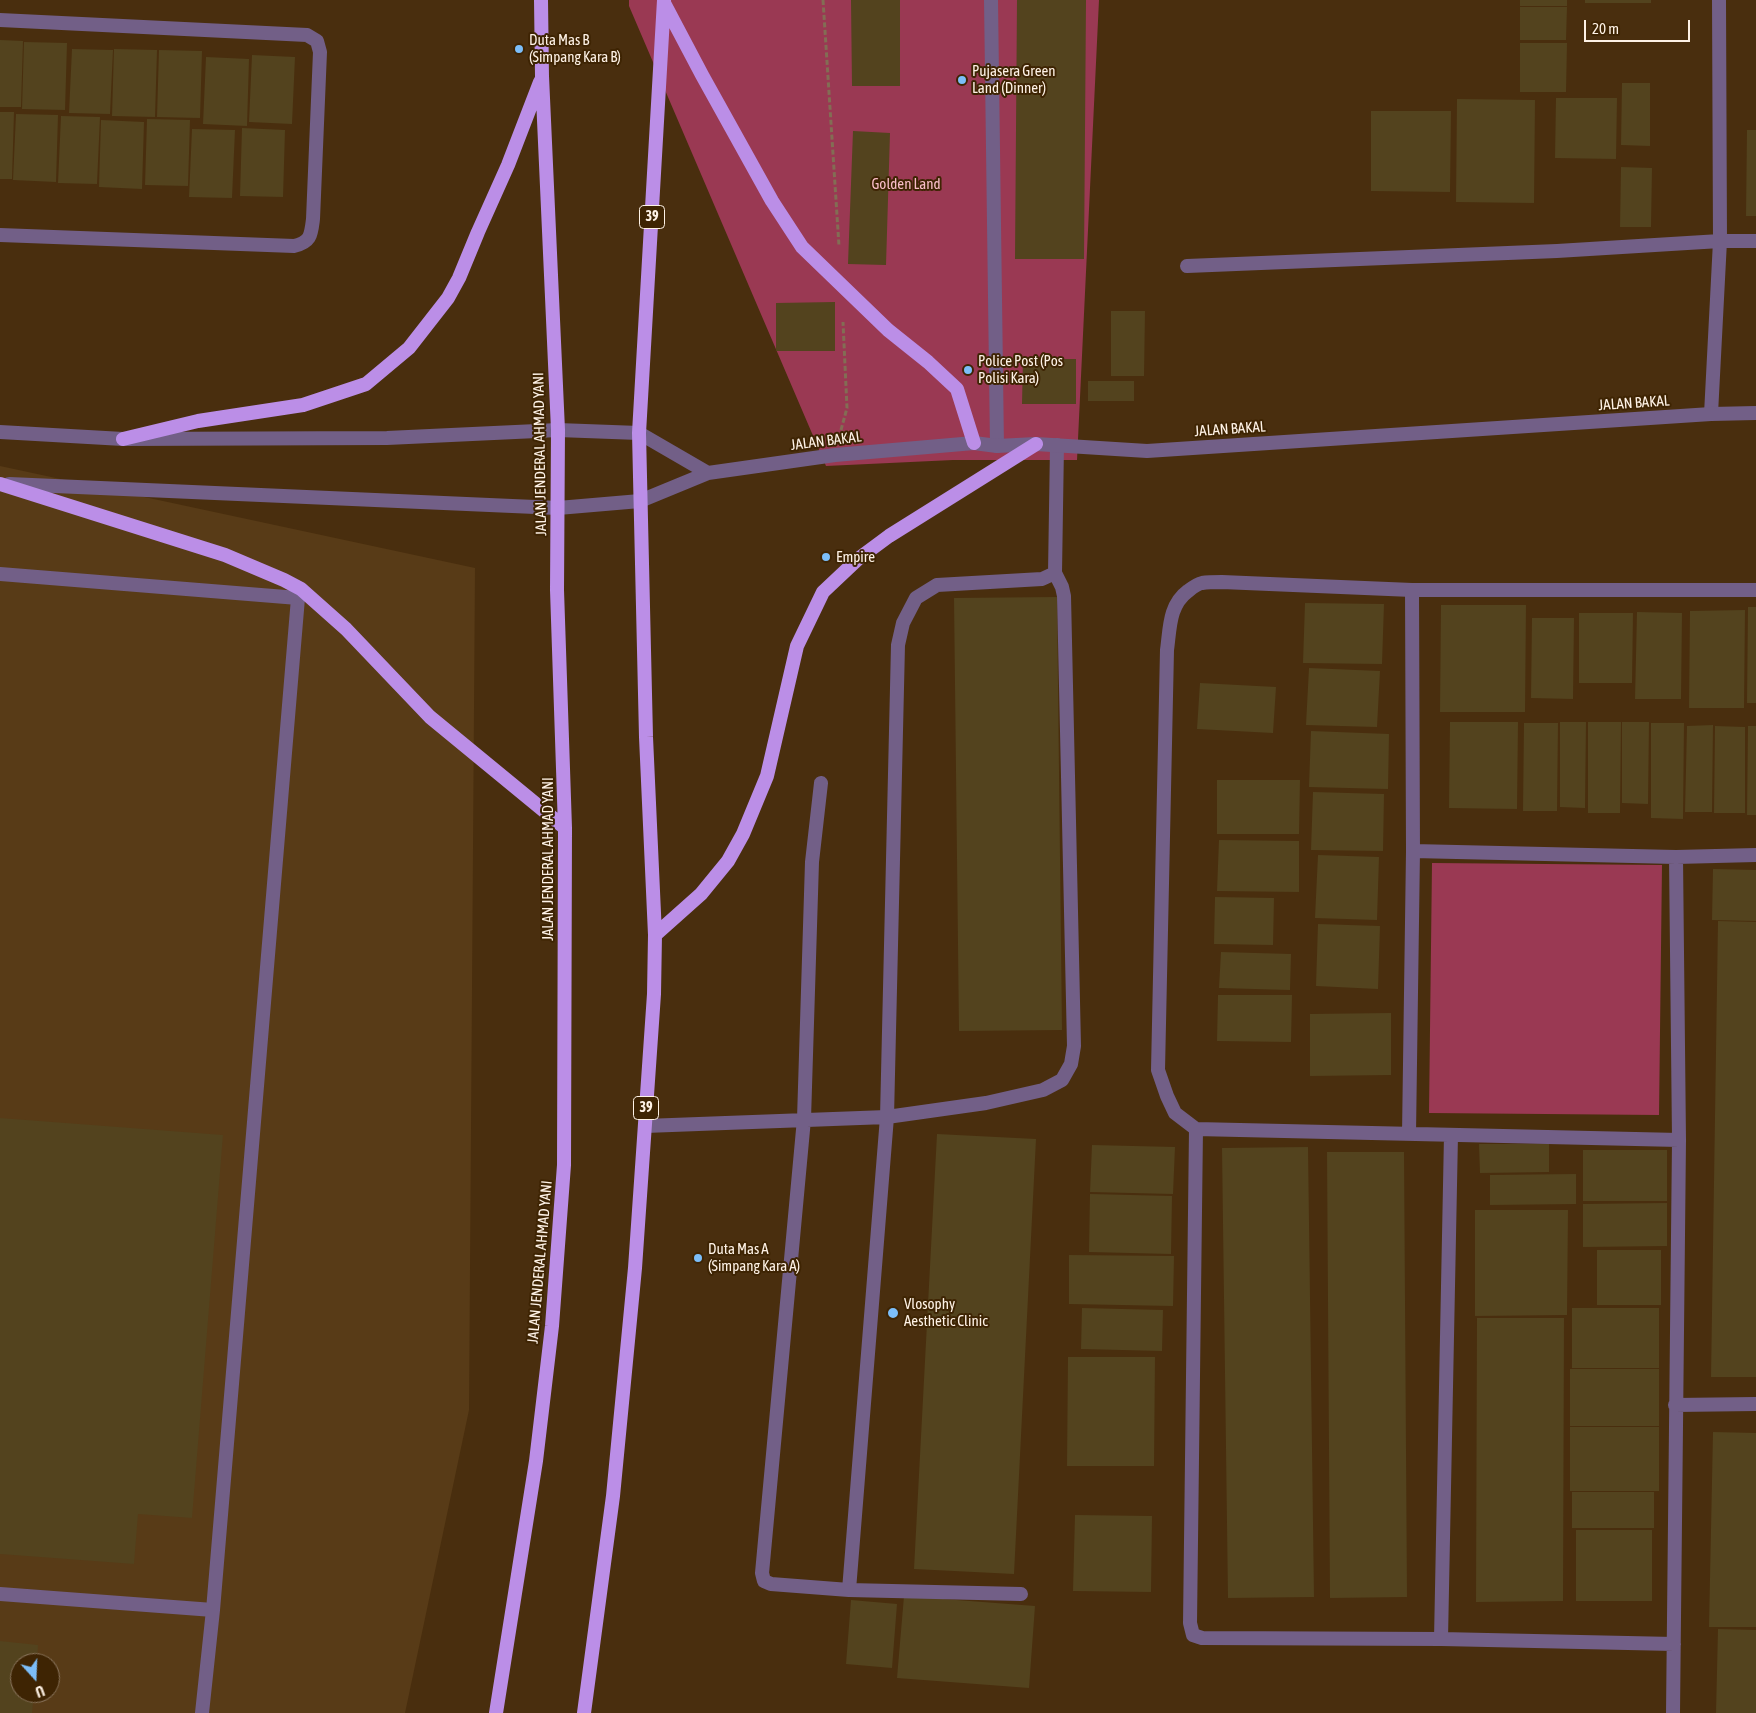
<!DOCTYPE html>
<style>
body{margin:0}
#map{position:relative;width:1756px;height:1713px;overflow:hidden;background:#492e0e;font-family:"Asap Condensed",sans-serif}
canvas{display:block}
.north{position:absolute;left:10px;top:1653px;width:50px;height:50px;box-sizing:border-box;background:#3e2403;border:1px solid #8b765e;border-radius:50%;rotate:160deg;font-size:14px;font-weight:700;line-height:20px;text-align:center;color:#fef2e6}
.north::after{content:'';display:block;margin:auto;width:18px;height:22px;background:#7cbef9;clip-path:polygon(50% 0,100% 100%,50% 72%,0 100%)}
.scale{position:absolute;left:1584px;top:20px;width:106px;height:22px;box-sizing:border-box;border:2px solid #fef2e6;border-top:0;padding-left:6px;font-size:15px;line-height:18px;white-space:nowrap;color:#fef2e6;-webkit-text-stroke:4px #3e2403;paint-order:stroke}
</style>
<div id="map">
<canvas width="1756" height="1713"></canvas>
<div class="north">U</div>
<div class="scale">20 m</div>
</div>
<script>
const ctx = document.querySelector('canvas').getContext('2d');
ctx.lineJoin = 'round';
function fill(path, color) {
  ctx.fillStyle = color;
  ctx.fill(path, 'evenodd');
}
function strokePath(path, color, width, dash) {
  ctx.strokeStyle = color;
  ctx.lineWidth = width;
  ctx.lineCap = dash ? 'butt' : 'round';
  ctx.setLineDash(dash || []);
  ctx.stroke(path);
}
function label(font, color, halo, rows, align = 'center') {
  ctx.font = font + ' "Asap Condensed",sans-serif';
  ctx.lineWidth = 4;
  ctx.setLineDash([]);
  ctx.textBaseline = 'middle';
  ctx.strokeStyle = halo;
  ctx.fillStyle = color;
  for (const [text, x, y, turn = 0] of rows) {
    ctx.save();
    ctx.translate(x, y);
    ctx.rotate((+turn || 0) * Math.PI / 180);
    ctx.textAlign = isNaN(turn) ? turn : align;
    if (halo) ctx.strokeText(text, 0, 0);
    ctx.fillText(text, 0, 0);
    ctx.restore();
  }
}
const built = new Path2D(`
 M0,466L475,568L469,1410L405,1713H0ZM20,1663H50V1693H20Z`);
const green = new Path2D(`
 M629,0H1099L1077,460H953L826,466L629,6Z
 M1432,863L1662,865L1659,1115L1429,1113Z`);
const building = new Path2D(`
 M851,0H900V86H852Z
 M1017,0H1086L1084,259H1015Z
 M1520,0H1567V6H1520Z
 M1585,0H1651V3H1585Z
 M1520,7H1567L1566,40H1520Z
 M0,40L23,41L21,107H0Z
 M24,42L67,43L65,110L22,109Z
 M1520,43H1567L1566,92H1520Z
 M72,49L113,50L110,114L69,113Z
 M114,49L157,50L155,117L112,116Z
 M159,50L202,51L200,118L157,117Z
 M252,55L295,57L292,124L249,122Z
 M206,57L249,59L247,126L203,124Z
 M1622,83H1650V146L1621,145Z
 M1556,98H1617L1616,159L1555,158Z
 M1457,99L1535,100L1534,203L1456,202Z
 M1371,111H1451L1450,192L1371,191Z
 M0,112H14L12,179H0Z
 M16,114L58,115L56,182L13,180Z
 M61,116L100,117L97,184L58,183Z
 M147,119L190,120L188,186L145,185Z
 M101,120L144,122L142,189L99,187Z
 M242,128L285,130L283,197L240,196Z
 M192,129L235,130L232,198L189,197Z
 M1747,130H1756V216H1746Z
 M853,131L890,133L886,265L848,264Z
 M1621,167L1652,168L1651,227H1620Z
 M835,302V351H776V303Z
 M1111,311H1145L1144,376H1111Z
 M1023,359H1076V404H1022Z
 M1088,381H1134V401H1088Z
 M1057,597L1062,1030L959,1031L954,598Z
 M1305,603L1384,604L1382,664L1303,663Z
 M1441,605H1526L1525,712H1440Z
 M1748,607H1756V703H1747Z
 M1745,610L1744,708H1689L1690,611Z
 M1637,612L1682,613L1681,699H1635Z
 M1579,613H1633L1632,683H1579Z
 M1532,618H1574L1573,699L1531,698Z
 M1309,668L1380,671L1377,727L1306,725Z
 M1200,683L1276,687L1273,733L1197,729Z
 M1450,722H1518L1517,809L1449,808Z
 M1560,722H1586L1585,808L1560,807Z
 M1588,722H1621L1620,813H1588Z
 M1622,722H1649L1648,804L1622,803Z
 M1524,723H1558L1557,811H1523Z
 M1651,723H1684L1683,819L1651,818Z
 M1713,725L1712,812H1685L1687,726Z
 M1715,726L1745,727V813H1714Z
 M1748,726H1756V815H1747Z
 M1311,731L1389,734L1388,789L1309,787Z
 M1217,780H1300L1299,834H1217Z
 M1313,792L1384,794L1383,851L1311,850Z
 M1219,840L1299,841V892L1217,891Z
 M1318,855L1379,857L1377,920L1315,918Z
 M1713,869L1756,870V921L1712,920Z
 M1215,897L1274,898L1273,945L1214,944Z
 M1718,921L1756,922V1377H1711Z
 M1318,924L1380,926L1378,989L1316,986Z
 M1221,952L1291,954L1290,990L1219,988Z
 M1218,995H1292L1291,1042L1217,1041Z
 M1391,1013V1075L1310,1076V1014Z
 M0,1118L223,1135L192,1518L138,1514L134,1564L0,1554Z
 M937,1134L1036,1139L1014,1574L914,1569Z
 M1479,1144H1549V1172L1480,1173Z
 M1092,1145L1175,1147L1173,1194L1090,1192Z
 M1308,1147L1314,1597L1228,1598L1222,1148Z
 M1583,1150H1667V1201H1583Z
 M1327,1152H1404L1407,1597L1330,1598Z
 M1576,1174V1204L1490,1205V1175Z
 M1090,1194L1172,1196L1171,1254L1089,1252Z
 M1667,1203V1246L1583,1247V1204Z
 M1475,1210H1568L1567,1315L1475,1316Z
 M1597,1250H1661V1305H1597Z
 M1069,1255L1174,1256L1173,1306L1069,1304Z
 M1082,1308L1163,1310L1162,1351L1081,1349Z
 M1572,1308H1659V1368H1572Z
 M1477,1318H1564L1563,1601L1476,1602Z
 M1068,1357H1155L1154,1466H1067Z
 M1570,1369H1659V1426H1570Z
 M1570,1427H1659V1491H1570Z
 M1713,1432L1756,1433V1627H1709Z
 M1572,1492H1654V1528H1572Z
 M1075,1515L1152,1516L1151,1592L1073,1591Z
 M1576,1530H1652V1601H1576Z
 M904,1596L1035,1606L1029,1688L897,1678Z
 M851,1600L897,1604L892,1668L846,1664Z
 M1718,1629L1756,1630V1713H1716Z
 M0,1641L38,1645L37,1663H20V1693H34L32,1713H0Z`);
const path = new Path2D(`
 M823,0L839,246
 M841,430L847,408L843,322`);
const service = new Path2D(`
 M991,0L997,446
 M0,574L298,598L213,1610L202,1713
 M821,783L812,862L804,1119L762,1573L764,1581L771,1584L849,1590L1021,1594
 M645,1126L887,1117L986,1103L1043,1090L1062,1080L1071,1064L1074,1046L1064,596L1062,587L1055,573
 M849,1590L887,1117L898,645L903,623L916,598L937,585L1042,579L1055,573L1057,445
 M0,1594L213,1610`);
const minor = new Path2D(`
 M0,20L307,35L317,41L320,52L313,219C311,235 311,242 294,246L0,235
 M1187,266L1557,251L1720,241H1756
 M1711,414L1720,241L1719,0
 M1413,851L1676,857L1756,855
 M1196,1129L1190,1623L1193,1635L1202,1638L1441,1639L1674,1644
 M1409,1134L1413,851L1412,590
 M1679,1140L1196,1129L1175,1113L1167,1096L1158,1070L1167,650C1170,628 1169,605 1188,591C1192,588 1197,584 1202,583C1208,582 1215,582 1222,582L1412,590H1756
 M1675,1405L1756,1404
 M1441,1639L1451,1135
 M1673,1713L1679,1140L1676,857`);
const tertiary = new Path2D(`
 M0,432L123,439L387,438L558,430L639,433L708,473
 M9,484L558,508L640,501L708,473L835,455L974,443L997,446L1036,444L1147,451L1711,414L1756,413`);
const trunk = new Path2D(`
 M664,3L702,75L772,201L802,247L888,330L928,362L957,389L974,443
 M123,439L198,421L303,405L366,384L409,348L448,298L459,278L478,232L508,165L540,82
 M0,484L225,555L284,580L301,589L346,629L430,717L565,828
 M655,935L701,894L728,861L743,834L767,776L797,646L823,592L858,559L889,536L1036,444
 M496,1713L536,1461L552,1326L564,1165L565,828L557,590L558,430L542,76L541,0
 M584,1713L613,1496L635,1268L654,994L655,935L646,737L639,433L664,0`);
const markers = [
 [519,49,5,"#7cbef9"],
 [962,80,5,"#7cbef9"],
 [968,370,5,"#7cbef9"],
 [826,557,5,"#7cbef9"],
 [698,1258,5,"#7cbef9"],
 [893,1313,6,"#7cbef9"]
];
const shields = [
 [652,217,25],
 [646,1108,25]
];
const shieldNames = [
 ["39",652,217],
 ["39",646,1108]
];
const poiNames = [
 ["Duta Mas B",529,40],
 ["(Simpang Kara B)",529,57],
 ["Pujasera Green",972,71],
 ["Land (Dinner)",972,88],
 ["Police Post (Pos",978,361],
 ["Polisi Kara)",978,378],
 ["Empire",836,557],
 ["Duta Mas A",708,1249],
 ["(Simpang Kara A)",708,1266],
 ["Vlosophy",904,1304],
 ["Aesthetic Clinic",904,1321]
];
const parkNames = [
 ["Golden Land",906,184]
];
const streetNames = [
 ["JALAN BAKAL",1634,403,-4],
 ["JALAN BAKAL",1230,429,-4],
 ["JALAN BAKAL",826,441,-7],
 ["JALAN JENDERAL AHMAD YANI",540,454,-91],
 ["JALAN JENDERAL AHMAD YANI",548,859,-90],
 ["JALAN JENDERAL AHMAD YANI",540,1262,-85]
];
fill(built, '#583b17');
fill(green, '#9a3953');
fill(building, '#53431e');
strokePath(path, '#836d54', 3, [5, 2.5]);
strokePath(service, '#725f87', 14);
strokePath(minor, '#725f87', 14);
strokePath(tertiary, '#725f87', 14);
strokePath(trunk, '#bb8ee7', 14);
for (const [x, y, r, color] of markers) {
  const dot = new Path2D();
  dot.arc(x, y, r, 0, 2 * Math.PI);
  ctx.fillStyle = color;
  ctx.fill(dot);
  strokePath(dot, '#3e2403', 2);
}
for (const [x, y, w] of shields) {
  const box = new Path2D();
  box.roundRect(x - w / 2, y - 11.5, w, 23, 4);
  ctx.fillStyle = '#3e2403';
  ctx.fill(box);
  strokePath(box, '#fef2e6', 1);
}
label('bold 14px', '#fef2e6', null, shieldNames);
label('15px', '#fef2e6', '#3e2403', poiNames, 'left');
label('15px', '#f8bcc7', '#3e2403', parkNames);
label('15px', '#fef2e6', '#3e2403', streetNames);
</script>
